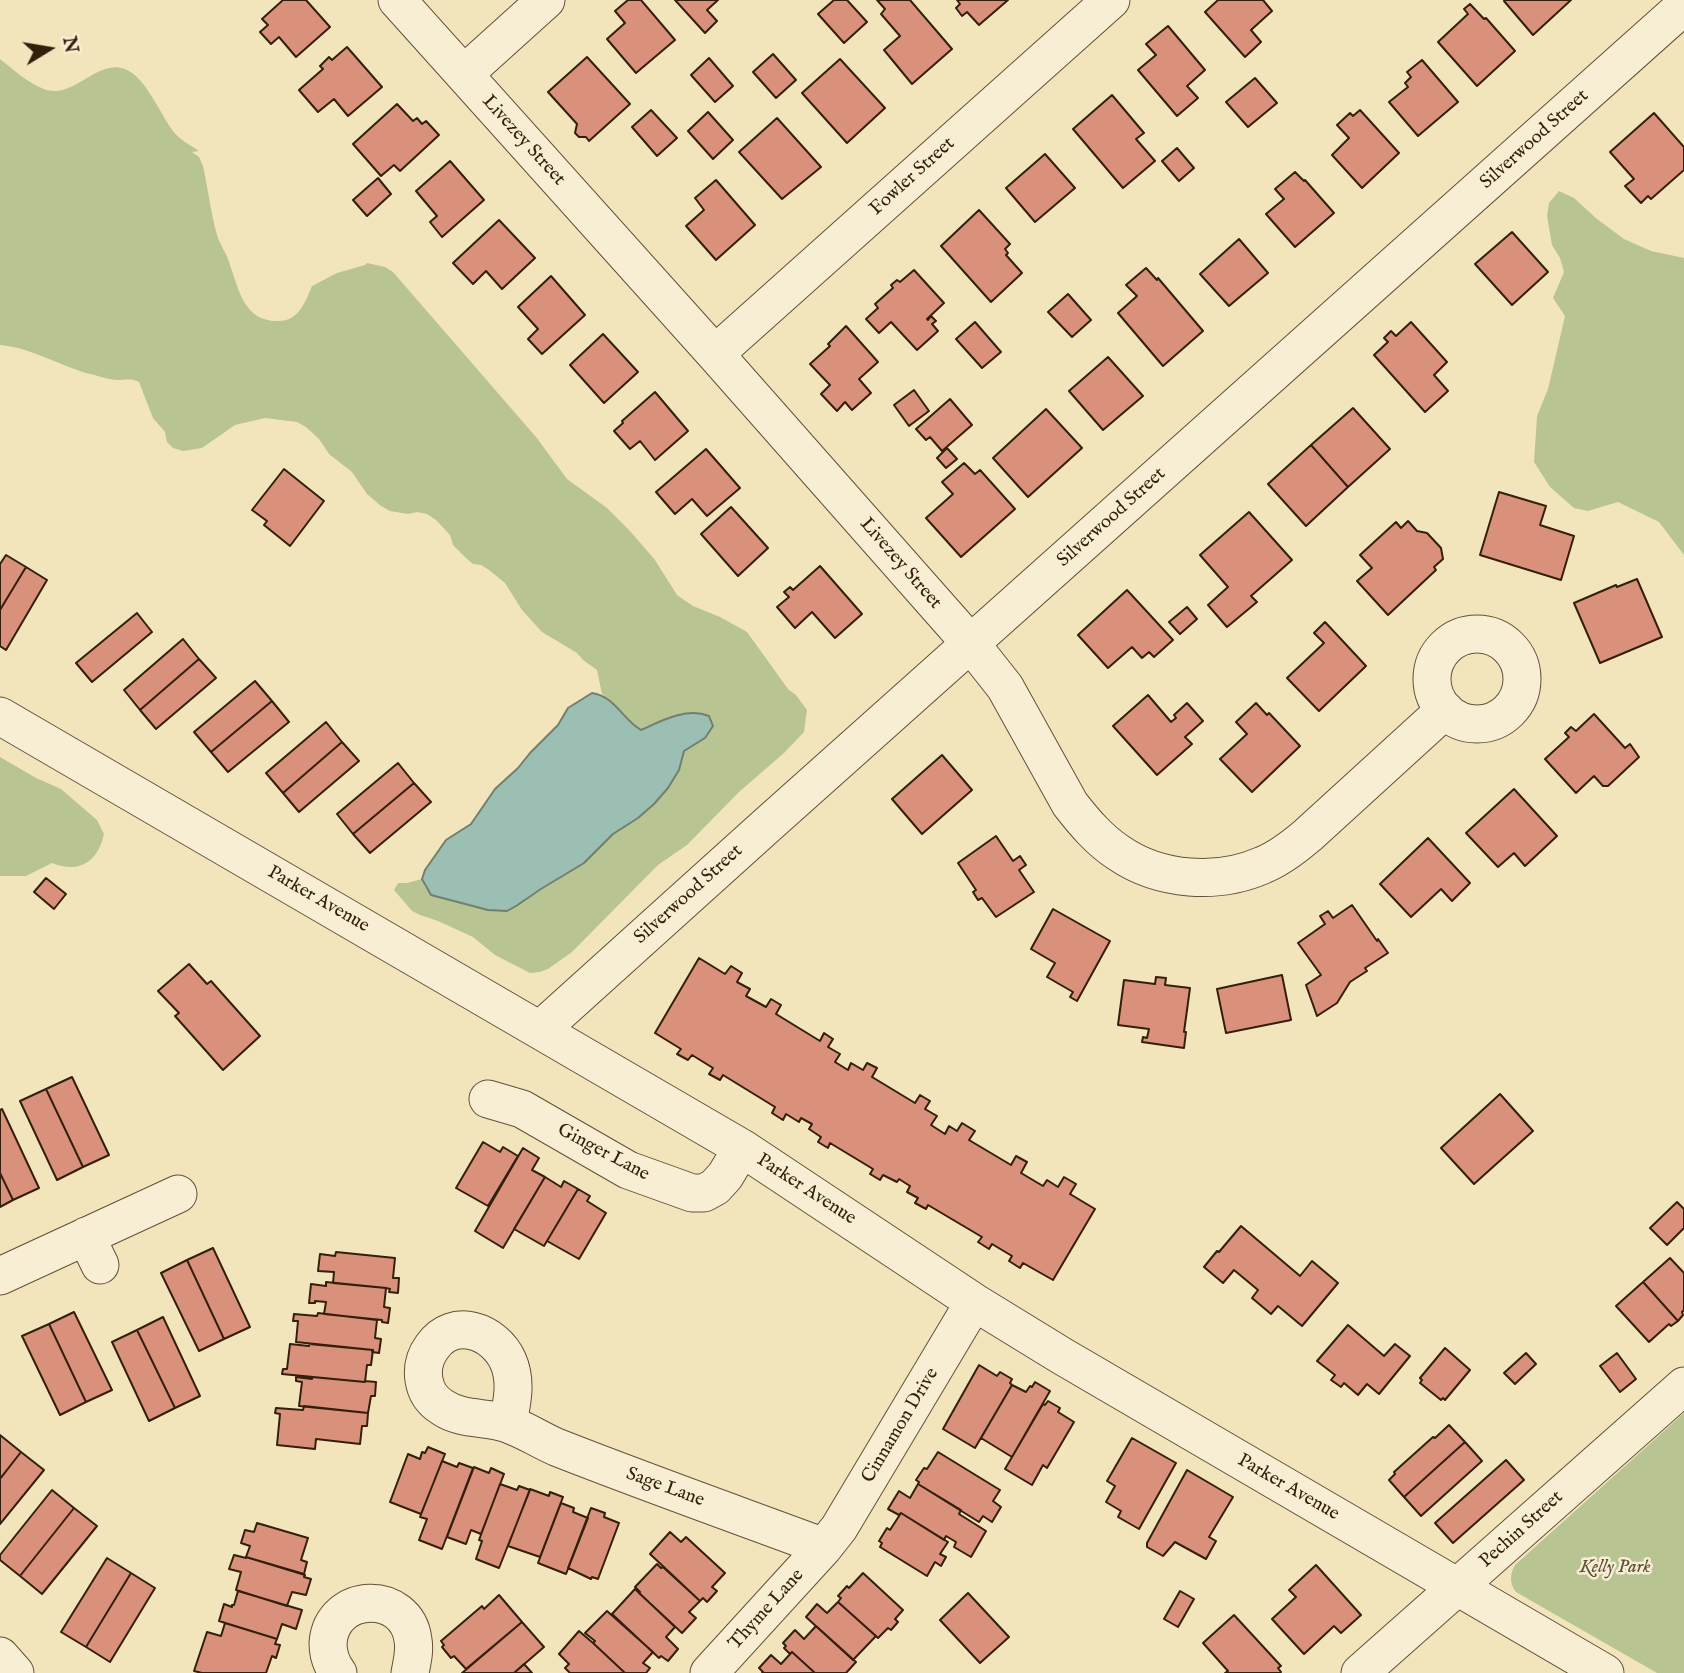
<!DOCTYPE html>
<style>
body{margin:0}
#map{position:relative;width:1684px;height:1673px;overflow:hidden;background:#f3e5bb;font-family:"IM FELL English",serif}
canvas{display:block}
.north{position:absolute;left:14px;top:14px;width:70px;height:70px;-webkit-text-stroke:5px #f7eed3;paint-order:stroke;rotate:79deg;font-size:19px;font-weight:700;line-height:28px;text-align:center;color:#341e0c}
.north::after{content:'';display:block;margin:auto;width:24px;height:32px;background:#341e0c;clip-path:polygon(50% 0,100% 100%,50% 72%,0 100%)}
</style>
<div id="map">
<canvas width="1684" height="1673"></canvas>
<div class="north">N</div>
</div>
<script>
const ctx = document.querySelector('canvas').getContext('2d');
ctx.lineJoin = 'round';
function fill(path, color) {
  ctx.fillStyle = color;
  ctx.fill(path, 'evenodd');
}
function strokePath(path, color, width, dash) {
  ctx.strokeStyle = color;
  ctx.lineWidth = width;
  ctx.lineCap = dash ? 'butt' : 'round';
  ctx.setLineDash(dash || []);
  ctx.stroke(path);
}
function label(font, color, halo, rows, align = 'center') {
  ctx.font = font + ' "IM FELL English",serif';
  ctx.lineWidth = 5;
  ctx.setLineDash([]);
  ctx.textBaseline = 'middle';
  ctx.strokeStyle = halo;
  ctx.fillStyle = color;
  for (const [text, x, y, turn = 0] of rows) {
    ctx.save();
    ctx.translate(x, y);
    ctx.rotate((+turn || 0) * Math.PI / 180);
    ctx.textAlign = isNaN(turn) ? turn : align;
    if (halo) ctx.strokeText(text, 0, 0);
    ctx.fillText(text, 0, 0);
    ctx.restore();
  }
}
const green = new Path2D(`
 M0,59C14,70 28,83 44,89C75,101 99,54 129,71C147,81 161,115 173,131C180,140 190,145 199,151L192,152L199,157L203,166C208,189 211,213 217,235C220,245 227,254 230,265C239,290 244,321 277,321C298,322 305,303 312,286L337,273L365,265L367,263L385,267L393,272L536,437L567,479L607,508L630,531L655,560L677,595L693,606L720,617L747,632L788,689L796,695L807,710L804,732L784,753L739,792L687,845L658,865L572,952L548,969L540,972L530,973L495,955L473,937L438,921L420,915L412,911L394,890L398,883H407L422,879L425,887L440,898L488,910L508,911L584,863L613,834L638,818L654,804L668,788L679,770L684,751L705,738L659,721L641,730C625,721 617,704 602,694L597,670L583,660L577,653L542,632L522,610L505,583L489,570L481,565L473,564L466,558L453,545L450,535L436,520L427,514L417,512L408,514L390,511L381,506L367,494L352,472L329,454L319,439L306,427L297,422L265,418L235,425L202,448L183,451L173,448L167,442L165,432L153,418L139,382C131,378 127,380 118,380C109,380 99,376 90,374C59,366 33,348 0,345Z
 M1559,191L1574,198L1597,219L1624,239L1651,251L1684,258V555L1659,522L1618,502L1588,511L1574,508L1550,487L1534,462L1537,416L1548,389L1565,316L1553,298L1564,272L1560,258L1552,245L1547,216L1549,203Z
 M0,757L36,778L61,789L97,820L104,834C98,862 79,874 52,863L26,876H0Z
 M1684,1413V1673H1657L1516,1592C1509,1584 1510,1573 1515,1565Z`);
const water = new Path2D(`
 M592,693C616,697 621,718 641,730C661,721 687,707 709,716L713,726L705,738L684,751L679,770L668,788L654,804L638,818L613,834L584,863L541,889L516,906L507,911L488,910L431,895L422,879L425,870L446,840L471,824L495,789L518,768L530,753L558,725L568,708Z`);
const building = new Path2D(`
 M283,0H306L330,27L296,57L279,37L271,44L260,32L268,25L262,19Z
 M628,0H641L675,40L636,73L607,39L625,23L615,11Z
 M675,0H718L707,10L717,21L705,33Z
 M834,0H847L867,22L844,43L818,14Z
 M877,0H910L952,49L912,84L884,50L900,36L881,14L885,9Z
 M957,0H1008L979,25L967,12L962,16L956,8L960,4Z
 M1218,0H1263L1272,11L1251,30L1261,42L1245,57L1205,12Z
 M1505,0H1571L1533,35L1504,1Z
 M1470,4L1484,19L1486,18L1515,51L1477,86L1438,42L1468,14L1464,9Z
 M1168,26L1205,70L1187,86L1198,98L1177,116L1138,70L1156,55L1146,44Z
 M347,47L382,87L348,116L334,99L318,112L299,90L323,69L320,66L329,57L332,60Z
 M773,54L796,80L776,98L753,72Z
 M587,57L630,104L589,141L586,137H579L575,133L577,124L548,92Z
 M709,58L733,86L715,102L691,75Z
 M840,59L885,108L847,143L802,93Z
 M1422,60L1458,102L1418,136L1389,102L1408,87L1405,83L1411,77L1407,72Z
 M1255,78L1277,103L1248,127L1226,102Z
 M1112,95L1144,133L1136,139L1155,161L1123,188L1073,129Z
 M397,104L413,121L417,118L422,124L426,121L439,135L400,171L394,165L381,176L353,144Z
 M651,110L677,138L657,156L632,127Z
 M1360,110L1399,153L1362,188L1332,155L1349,138L1337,125L1350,113L1353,116Z
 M708,112L733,140L713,159L688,131Z
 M1654,113L1684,147V170L1651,199L1648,196L1641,203L1625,186L1634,179L1610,152Z
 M777,118L821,167L782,199L739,152Z
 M1177,148L1194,168L1179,181L1162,161Z
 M1045,154L1075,188L1035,222L1006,188Z
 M450,161L484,200L442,237L430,222L437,216L416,191Z
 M1295,172L1304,181L1305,180L1334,213L1295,247L1266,214L1284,199L1275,189Z
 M378,178L391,194L367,216L353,200Z
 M716,180L755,225L716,260L686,226L704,210L695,198Z
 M979,210L1010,244L1005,249L1008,253L1006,255L1022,273L991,302L941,246Z
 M499,220L535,258L502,289L486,271L473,284L453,263Z
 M1512,232L1548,272L1512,305L1475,264Z
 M1239,239L1268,273L1229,306L1200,274Z
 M1146,268L1157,280L1158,278L1203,331L1163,366L1118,313L1137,296L1126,285Z
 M914,270L944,303L927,319L928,320L931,316L936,321L932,324L938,331L917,350L891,322L879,333L866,319L878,308L875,304L893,288L891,285L897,280L900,282Z
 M551,276L585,315L542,354L528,339L538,329L518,307Z
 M1068,294L1091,320L1072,337L1048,312Z
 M975,322L1001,352L982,368L956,339Z
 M1411,322L1447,362L1434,375L1448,391L1425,412L1374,355L1388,342L1384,338L1391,331L1396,336Z
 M846,326L878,362L859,379L871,393L852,410L845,402L837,411L821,394L830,385L810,364L830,346L828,344Z
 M603,334L638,372L604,403L570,365Z
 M1108,357L1143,396L1103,430L1069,391Z
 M914,390L929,411L909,426L894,405Z
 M655,392L688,431L655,460L640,441L630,449L614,431L623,423L622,421Z
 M950,399L972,425L942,451L930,437L926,440L916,429Z
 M1353,408L1390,449L1348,487L1311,445Z
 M1046,409L1082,448L1028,497L993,458Z
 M1311,445L1348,487L1306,526L1268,484Z
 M947,448L957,459L946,468L937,458Z
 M706,449L740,488L707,516L692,499L675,514L656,492Z
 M964,463L975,474L980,470L1015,509L961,557L926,518L953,494L942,482Z
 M284,469L324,501L290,546L264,525L267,521L252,510Z
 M1499,492L1546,506L1540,525L1574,536L1561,580L1480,555Z
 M731,507L768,548L738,576L701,534Z
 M1249,512L1292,560L1251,596L1257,602L1227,627L1208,605L1228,587L1200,555Z
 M1408,521L1417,531L1427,533L1441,548L1443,559L1434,567L1436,570L1388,615L1357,581L1372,568L1360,555L1396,522L1401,528Z
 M6,555L26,567L0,610V564Z
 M820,566L862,614L835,638L812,612L795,628L777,607L789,597L784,592L790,587L793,590Z
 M26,567L47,580L6,650L0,646V610Z
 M1637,579L1662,637L1600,663L1574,603L1616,585L1617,587Z
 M1127,590L1173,640L1154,657L1149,652L1142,658L1132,647L1108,668L1078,635Z
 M1187,607L1197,619L1180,634L1169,622Z
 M137,613L152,632L92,682L76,663Z
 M1325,622L1366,666L1319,711L1287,678L1324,643L1314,633Z
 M183,639L199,659L140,710L124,690Z
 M199,659L216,678L156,729L140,710Z
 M255,681L272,701L211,752L194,732Z
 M1148,695L1171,722L1176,718L1174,715L1187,703L1203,721L1185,737L1192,744L1157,775L1113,726Z
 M272,701L289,722L228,772L211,752Z
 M1256,703L1267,715L1269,713L1300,746L1252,792L1220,759L1247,734L1236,722Z
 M1594,714L1625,748L1630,744L1639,757L1608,786H1603L1594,776L1576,793L1545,759L1569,737L1565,733L1571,727L1576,731Z
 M326,722L342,742L283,793L266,773Z
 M342,742L359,761L299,812L283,793Z
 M942,755L972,790L922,834L892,799Z
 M398,763L414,783L353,834L337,814Z
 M414,783L431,802L370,853L353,834Z
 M1514,789L1557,836L1525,866L1514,853L1498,867L1466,833Z
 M996,836L1013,861L1020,856L1026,865L1019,870L1034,892L996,917L982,898L978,900L973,892L976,890L958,863Z
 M1428,838L1470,883L1452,901L1441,889L1411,917L1380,884Z
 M46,878L66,894L54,909L34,892Z
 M1352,905L1377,941L1378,939L1388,953L1365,968L1367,971L1350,982L1337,1003L1317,1016L1306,985L1321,975L1298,943L1325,924L1320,916L1328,911L1333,918Z
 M1053,909L1110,941L1077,1001L1070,997L1073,992L1047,977L1055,963L1031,949Z
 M699,958L725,974L731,966L742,973L737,982L750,989L746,996L766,1007L771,999L781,1005L776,1014L820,1041L824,1033L833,1039L828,1047L840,1054L835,1062L848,1070L851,1063L863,1070L867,1063L877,1068L872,1077L915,1103L920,1095L930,1101L925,1109L937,1116L931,1125L945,1134L949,1126L957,1131L962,1123L975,1131L969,1140L1011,1165L1016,1156L1027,1162L1021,1173L1043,1186L1047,1180L1058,1187L1064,1177L1076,1184L1070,1194L1095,1209L1053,1280L1023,1263L1020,1268L1009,1261L1012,1256L992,1244L989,1249L978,1242L982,1237L928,1205L926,1209L915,1203L918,1198L907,1192L910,1186L899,1179L897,1182L883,1175L880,1180L870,1174L873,1169L830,1143L828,1148L818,1142L821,1137L809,1129L812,1124L801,1118L799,1122L786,1114L783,1120L772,1113L775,1107L723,1075L720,1080L709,1074L713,1068L692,1055L688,1060L677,1054L681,1049L655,1033Z
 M189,964L207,984L211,981L260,1036L223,1070L175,1016L179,1013L158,991Z
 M1282,975L1291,1020L1226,1033L1217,989Z
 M1156,977L1166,978L1165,985L1190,988L1184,1032H1186L1184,1048L1142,1042L1143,1037L1147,1038L1149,1029L1118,1025L1124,980L1155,984Z
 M72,1077L109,1155L83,1167L46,1089Z
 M46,1089L83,1167L57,1180L20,1101Z
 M1500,1094L1533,1131L1474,1184L1441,1148Z
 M2,1109L39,1188L13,1200L0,1173V1110Z
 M483,1142L500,1152L503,1147L518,1156L488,1206L456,1188Z
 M523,1148L539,1158L532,1170L545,1177L503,1248L475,1231Z
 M0,1173L13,1200L0,1207Z
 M545,1177L561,1187L564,1181L578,1189L544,1246L514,1229Z
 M578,1189L590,1196L587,1201L606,1213L579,1259L547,1241Z
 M1677,1202L1684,1209V1228L1667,1245L1650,1228Z
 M1241,1226L1300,1276L1312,1261L1338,1283L1302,1326L1278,1306L1271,1314L1252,1298L1258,1290L1234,1270L1223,1283L1204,1267L1217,1251L1219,1252Z
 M213,1248L250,1327L224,1339L187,1260Z
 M336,1252L395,1258L393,1278H399L398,1293L389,1292L390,1289L386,1288L333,1283L334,1272L318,1271L320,1254L335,1256Z
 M1670,1258L1684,1273V1310L1682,1312L1683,1315L1678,1321L1643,1282Z
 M187,1260L224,1339L199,1351L161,1273Z
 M326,1282L386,1288L384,1307L390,1308L388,1323L382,1322V1320L324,1314L326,1302L315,1301V1303H309L311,1284L326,1286Z
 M1643,1282L1678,1321L1671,1326L1669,1324L1649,1342L1616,1306Z
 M74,1312L112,1390L86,1402L49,1324Z
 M318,1313L377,1320L375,1338L381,1339L379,1353L372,1352L373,1350L296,1342L298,1321H293L294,1314L317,1316Z
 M163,1317L200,1396L175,1408L137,1330Z
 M49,1324L86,1402L60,1415L22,1336Z
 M1348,1325L1384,1356L1395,1344L1410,1356L1379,1394L1367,1384L1358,1395L1344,1383L1341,1387L1331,1380L1335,1375L1317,1361Z
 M137,1330L175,1408L149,1421L112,1342Z
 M290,1344L309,1346V1344L373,1350L371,1365H367L365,1382L282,1374L283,1369H287Z
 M1445,1348L1470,1370L1445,1400L1443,1398L1441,1400L1420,1383L1422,1380L1420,1378Z
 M1526,1353L1536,1364L1515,1384L1504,1373Z
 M1617,1353L1636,1379L1620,1392L1600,1366Z
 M979,1365L997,1376L1000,1372L1012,1379L1010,1383L1012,1385L975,1448L943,1429Z
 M296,1377L312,1379V1377L365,1382V1381L376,1382L375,1396H371L368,1413L299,1406L302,1382L296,1381Z
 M1035,1382L1050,1391L1012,1457L981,1438L1012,1385L1026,1392L1030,1386L1032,1387Z
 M1048,1401L1060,1408L1058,1412L1074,1422L1047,1468L1043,1465L1032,1485L1005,1469L1043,1404L1045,1405Z
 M304,1406L368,1413L367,1426H362L360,1444L316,1439L315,1449L277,1445L280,1414L275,1413L276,1408L303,1410Z
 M1449,1425L1465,1442L1404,1497L1389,1480L1395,1474L1394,1472L1433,1437L1435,1438Z
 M0,1435L21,1452L0,1479Z
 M1132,1438L1176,1463L1139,1529L1118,1517L1121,1511L1106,1502L1115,1486L1107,1481Z
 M1465,1442L1482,1461L1421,1516L1404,1497Z
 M428,1447L445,1454L421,1514L390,1502L408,1454L420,1459L422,1452L425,1453Z
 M21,1452L44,1470L0,1524V1479Z
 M938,1452L1000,1490L993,1501L1001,1507L992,1522L983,1516L979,1522L918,1484L919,1482L916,1480L924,1468L927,1469Z
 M1506,1460L1524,1480L1453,1543L1435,1523Z
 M442,1461L457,1467L459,1463L473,1468L442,1549L419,1540L427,1519L420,1517Z
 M474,1467L489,1473L491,1468L504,1474L481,1534L471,1530L466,1544L447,1537Z
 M1187,1470L1233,1497L1209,1537L1216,1541L1206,1559L1175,1542L1163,1556L1147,1547V1543Z
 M500,1484L517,1490L519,1486L530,1490L499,1568L476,1559L482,1541L479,1540Z
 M918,1484L961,1510L959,1514L986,1531L971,1557L954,1547L956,1542L946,1536L944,1540L901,1513L899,1515L888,1509L899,1491L910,1498Z
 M530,1489L549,1496L550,1492L563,1497L540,1557L508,1546Z
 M52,1490L74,1508L20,1576L0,1560V1555Z
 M561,1503L574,1508L573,1512L588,1518L566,1574L538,1563Z
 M74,1508L97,1526L42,1594L20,1576Z
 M591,1508L605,1513L604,1517L619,1523L598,1579L592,1577L591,1579L568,1568Z
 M901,1513L948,1542L940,1554L946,1557L941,1566L935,1562L927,1576L880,1547L882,1543L879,1541L887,1528L890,1530Z
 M257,1523L308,1538L301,1560L307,1562L304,1574L246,1557L250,1546L241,1543L245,1530L254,1532Z
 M670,1532L681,1542L686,1537L725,1573L712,1587L717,1591L707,1602L703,1598L700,1601L650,1554Z
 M234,1555L246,1558V1557L305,1575L304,1577L311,1579L306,1595L292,1592L287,1606L236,1590L241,1572L229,1569Z
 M107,1558L131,1573L86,1647L61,1632Z
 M657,1564L661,1568L663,1567L700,1601L689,1612L696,1618L682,1633L639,1593L640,1592L635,1587Z
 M1316,1565L1361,1615L1341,1633L1334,1626L1304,1654L1272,1619L1296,1597L1289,1590Z
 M131,1573L155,1588L110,1662L86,1647Z
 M863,1573L903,1610L895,1619L898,1622L891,1630L888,1628L878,1638L838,1602L841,1598L838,1596L847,1586L849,1588Z
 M635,1589L675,1627L666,1637L678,1649L668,1661L661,1656L659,1658L612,1614Z
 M238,1591L302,1610L296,1629L282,1624L277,1639L219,1621L224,1604L232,1607V1605H234Z
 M1180,1591L1194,1599L1178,1627L1164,1619Z
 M968,1593L1009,1637L980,1663L940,1620Z
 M499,1595L522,1622L466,1669L454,1656L451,1658L442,1647L444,1645L441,1641L482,1606L484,1609Z
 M838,1602L876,1636L853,1660L806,1617L817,1604L827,1613Z
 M607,1611L653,1652L643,1663L650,1668L646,1673H625L593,1643L595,1641L585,1633Z
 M1234,1615L1281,1666L1278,1668L1281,1672L1280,1673H1225L1228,1671L1203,1643Z
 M522,1622L544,1647L514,1673H462Z
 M225,1623L277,1639L275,1644L280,1645L276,1658L272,1656L266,1673H202L194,1671L207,1632L221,1636Z
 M816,1626L856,1662L846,1673H815L792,1652L790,1654L784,1648L786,1646L783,1643L795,1630L804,1639Z
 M579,1631L593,1643L625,1673H570L565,1668L569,1664L559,1654Z
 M792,1652L815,1673H762L763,1672L759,1668L771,1655L781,1664Z
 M524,1664L532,1673H514Z`);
const minor = new Path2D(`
 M397,0L715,354L971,644L1005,687L1070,804C1084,822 1099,840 1119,853C1160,881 1218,885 1263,865C1280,858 1294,847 1308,835L1445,710
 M464,74L546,0
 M715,354L1111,0
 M1432 679a45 45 0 1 1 90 0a45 45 0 1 1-90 0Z
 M0,716L742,1148L974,1302L1062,1356L1605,1673
 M540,1030L765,827L1684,6
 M488,1099L522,1109L628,1170L692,1193H704L715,1187L725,1176L742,1148
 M86,1236L100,1265
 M0,1276L178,1194
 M508,1423C512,1403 517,1381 508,1361C495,1331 453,1316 432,1347C418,1366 421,1394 442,1407C462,1421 487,1416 508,1424C525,1430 540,1440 556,1447C645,1482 735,1514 824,1547
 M0,1656L15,1673
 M338,1673C331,1664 328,1654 328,1643C332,1591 407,1590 413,1640C415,1651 412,1662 410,1673
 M709,1673L824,1547L839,1528L974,1302
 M1360,1673L1684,1386`);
const streetNames = [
 ["Silverwood Street",1535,140,-42],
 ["Livezey Street",523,141,48],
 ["Fowler Street",913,177,-42],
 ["Silverwood Street",1112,518,-42],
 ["Livezey Street",900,564,49],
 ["Silverwood Street",689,895,-42],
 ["Parker Avenue",318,900,30],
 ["Ginger Lane",603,1153,28],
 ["Parker Avenue",806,1190,33],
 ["Cinnamon Drive",901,1426,-59],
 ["Sage Lane",665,1488,20],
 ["Parker Avenue",1288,1488,30],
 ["Pechin Street",1522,1530,-42],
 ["Thyme Lane",767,1610,-48]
];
const parkNames = [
 ["Kelly Park",1615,1568]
];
fill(green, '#b8c592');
fill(water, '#9bbfb2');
strokePath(water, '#727f70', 2);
fill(building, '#d9917c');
strokePath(building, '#341e0c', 2);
strokePath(minor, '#645038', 39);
strokePath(minor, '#f7eed3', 37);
label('19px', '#341e0c', '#f7eed3', streetNames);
label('italic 19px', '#5c5034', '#f7eed3', parkNames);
</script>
